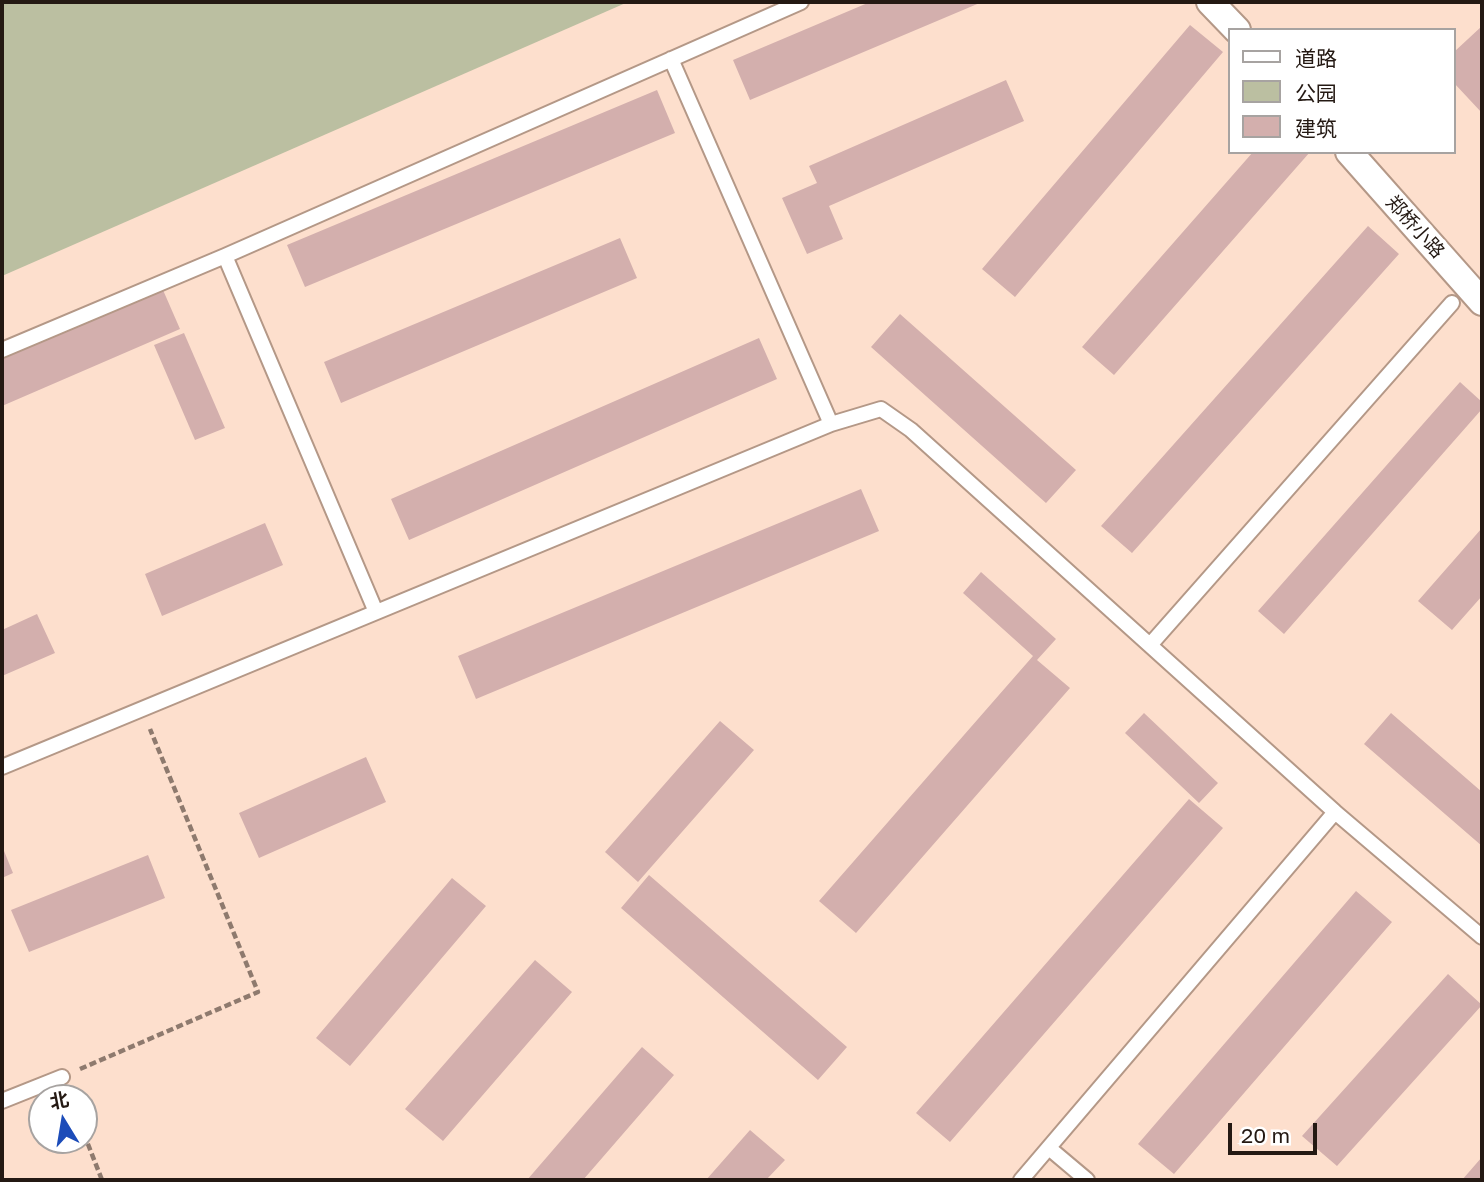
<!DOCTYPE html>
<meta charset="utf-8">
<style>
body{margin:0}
#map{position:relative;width:1484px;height:1182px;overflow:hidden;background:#fddfcd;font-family:"Golos Text","Noto Sans SC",sans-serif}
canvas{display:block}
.frame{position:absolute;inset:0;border:4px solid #241913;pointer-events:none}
.legend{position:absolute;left:1228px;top:28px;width:228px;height:126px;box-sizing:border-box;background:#fff;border:2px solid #a7a3a1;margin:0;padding:9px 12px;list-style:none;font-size:21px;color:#241913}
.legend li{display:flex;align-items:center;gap:14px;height:35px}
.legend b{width:35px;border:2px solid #a7a3a1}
.north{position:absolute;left:28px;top:1084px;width:70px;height:70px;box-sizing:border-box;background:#fff;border:2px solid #a7a3a1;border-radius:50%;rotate:349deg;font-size:19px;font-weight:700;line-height:28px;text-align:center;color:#241913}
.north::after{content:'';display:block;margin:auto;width:24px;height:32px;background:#1c4cb9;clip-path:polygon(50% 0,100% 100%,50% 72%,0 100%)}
.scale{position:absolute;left:1228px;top:1123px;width:89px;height:32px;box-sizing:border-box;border:4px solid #241913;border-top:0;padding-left:9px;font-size:21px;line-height:24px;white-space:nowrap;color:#241913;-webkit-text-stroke:5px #fff;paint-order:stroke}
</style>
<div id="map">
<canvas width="1484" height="1182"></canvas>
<div class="frame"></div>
<ul class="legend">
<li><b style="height:9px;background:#fff"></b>道路</li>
<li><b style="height:19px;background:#bbbfa1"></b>公园</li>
<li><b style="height:19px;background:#d3afad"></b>建筑</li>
</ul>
<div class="north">北</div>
<div class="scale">20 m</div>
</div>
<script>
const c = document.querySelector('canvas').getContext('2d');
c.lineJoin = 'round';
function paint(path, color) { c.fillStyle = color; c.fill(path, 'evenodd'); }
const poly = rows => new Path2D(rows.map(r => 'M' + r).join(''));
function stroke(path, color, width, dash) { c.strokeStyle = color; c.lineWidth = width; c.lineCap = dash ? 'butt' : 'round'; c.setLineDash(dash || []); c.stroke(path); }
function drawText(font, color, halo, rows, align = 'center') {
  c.font = font + ' "Golos Text","Noto Sans SC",sans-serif'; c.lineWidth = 7; c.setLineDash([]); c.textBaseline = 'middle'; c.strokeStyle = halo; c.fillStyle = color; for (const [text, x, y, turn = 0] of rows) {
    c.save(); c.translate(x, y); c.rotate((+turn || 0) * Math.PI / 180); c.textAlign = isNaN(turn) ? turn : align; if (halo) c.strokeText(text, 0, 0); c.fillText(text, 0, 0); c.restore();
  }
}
paint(poly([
 [2,2,628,2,2,276]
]), '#bbbfa1');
paint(poly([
 [870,2,982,2,750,100,733,60],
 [1190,25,1223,52,1015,297,982,269],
 [1482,26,1482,113,1454,83,1454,52],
 [1006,80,1024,121,829,206,843,239,807,254,782,198,817,183,809,166],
 [657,90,675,133,305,287,287,245],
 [1253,152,1310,152,1114,375,1082,347],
 [1368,226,1399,254,1132,553,1101,526],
 [620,238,637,278,341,403,324,362],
 [163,290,180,329,2,406,2,359],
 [900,314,1076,470,1046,503,871,347],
 [184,333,225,428,195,440,154,345],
 [759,338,777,379,409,540,391,499],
 [1460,382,1482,402,1482,409,1284,634,1258,611],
 [861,489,879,531,476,699,458,656],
 [265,523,283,565,162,616,145,574],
 [1482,528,1482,596,1452,630,1418,601],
 [981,572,1056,639,1037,660,1070,688,856,933,819,901,1033,656,963,593],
 [37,614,55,653,2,676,2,630],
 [1144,713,1218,783,1199,803,1125,733],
 [1391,713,1482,792,1482,846,1364,744],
 [720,721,754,750,638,882,605,852],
 [366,757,386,802,259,858,239,813],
 [1189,799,1223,828,950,1142,916,1113],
 [2,846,13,873,2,878],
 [148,855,165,898,29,952,11,910],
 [649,875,847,1047,818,1080,621,908],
 [452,878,486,906,350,1066,316,1038],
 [1356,891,1392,922,1174,1174,1138,1144],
 [535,960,572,992,443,1141,405,1109],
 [1448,974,1482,1005,1337,1166,1302,1136],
 [642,1047,674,1075,583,1180,527,1180],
 [750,1130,785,1160,766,1180,706,1180],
 [1482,1157,1482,1180,1462,1180]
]), '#d3afad');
const service = poly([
 [671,59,831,424],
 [225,256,376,612],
 [2,350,225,256,801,2],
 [1150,645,1452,303],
 [2,767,831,424,881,409,911,430,1335,812,1482,937],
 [2,1101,62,1077],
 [1049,1148,1087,1180],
 [1021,1180,1335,812]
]);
const minor = poly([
 [1210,2,1237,30],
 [1349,152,1482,302]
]);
stroke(service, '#b49887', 18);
stroke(minor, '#b49887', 30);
stroke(poly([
 [80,1069,258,992,150,729],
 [84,1134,102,1180]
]), '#8e7a6e', 4.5, [7, 3.5]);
stroke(service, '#fff', 14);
stroke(minor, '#fff', 26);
drawText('19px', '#241913', '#fff', [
 ["郑桥小路",1415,227,48]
]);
</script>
